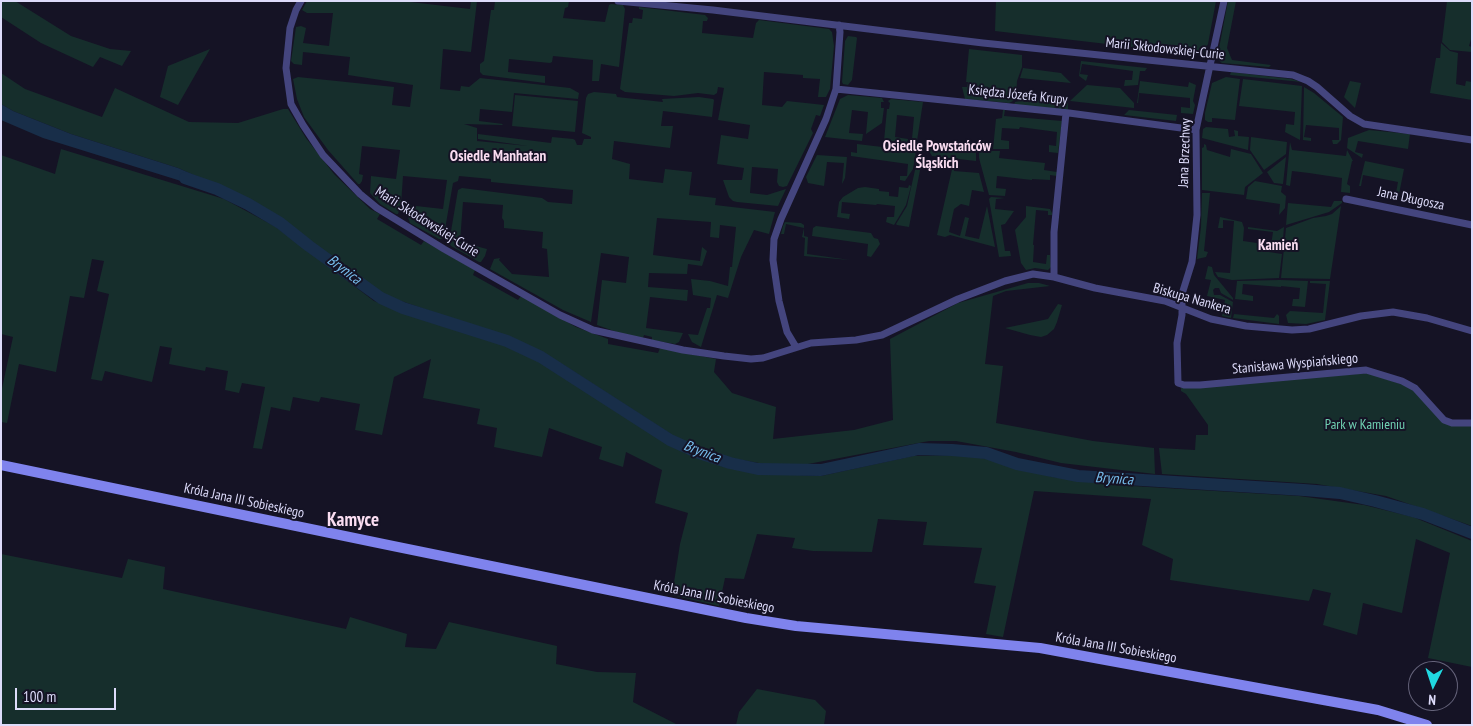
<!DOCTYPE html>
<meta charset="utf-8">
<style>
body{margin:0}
#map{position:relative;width:1473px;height:726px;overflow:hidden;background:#151325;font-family:"PT Sans Narrow",sans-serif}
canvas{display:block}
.frame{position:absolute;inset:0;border:2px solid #dddbfa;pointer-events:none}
.north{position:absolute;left:1408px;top:661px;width:50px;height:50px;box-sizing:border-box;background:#151325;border:1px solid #65637a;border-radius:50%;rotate:184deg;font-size:14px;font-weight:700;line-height:20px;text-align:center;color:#dddbfa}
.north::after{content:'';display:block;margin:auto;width:18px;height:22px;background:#21d9e1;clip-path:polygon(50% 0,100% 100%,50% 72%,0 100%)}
.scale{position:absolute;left:15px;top:688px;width:101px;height:22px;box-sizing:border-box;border:2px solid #dddbfa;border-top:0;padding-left:6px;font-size:15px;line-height:18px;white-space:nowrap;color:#dddbfa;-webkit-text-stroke:4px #151325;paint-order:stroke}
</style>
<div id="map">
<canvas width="1473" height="726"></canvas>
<div class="frame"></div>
<div class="north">N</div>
<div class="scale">100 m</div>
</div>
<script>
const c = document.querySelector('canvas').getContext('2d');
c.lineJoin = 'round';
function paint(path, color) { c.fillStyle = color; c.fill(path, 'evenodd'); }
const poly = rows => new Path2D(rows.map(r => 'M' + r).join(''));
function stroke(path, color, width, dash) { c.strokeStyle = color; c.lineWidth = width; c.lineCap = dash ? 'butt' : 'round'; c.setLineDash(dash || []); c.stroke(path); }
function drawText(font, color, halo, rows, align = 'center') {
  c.font = font + ' "PT Sans Narrow",sans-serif'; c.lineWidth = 4; c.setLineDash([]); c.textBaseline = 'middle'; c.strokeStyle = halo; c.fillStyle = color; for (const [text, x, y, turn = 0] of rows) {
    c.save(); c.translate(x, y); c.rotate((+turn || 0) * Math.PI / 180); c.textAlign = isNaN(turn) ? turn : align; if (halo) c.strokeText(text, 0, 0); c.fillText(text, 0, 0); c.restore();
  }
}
paint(poly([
 [1,1,15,1,71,36,110,49,131,51,122,66,100,57,93,67,41,43,1,17],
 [307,1,402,1,470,9,471,1,477,1,471,52,443,49,440,89,460,91,461,86,469,87,480,78,570,88,579,93,578,99,514,93,512,112,480,109,479,121,503,124,502,125,464,124,477,128,477,141,528,146,478,139,478,134,551,143,552,137,573,139,575,140,577,145,582,145,584,139,591,139,591,137,582,133,586,98,588,94,594,92,616,94,617,97,663,102,662,99,699,97,713,99,714,100,712,117,663,111,661,126,673,126,670,148,614,141,612,159,630,164,629,179,663,183,665,169,692,172,689,195,716,198,715,205,775,212,769,234,754,230,741,257,728,298,717,295,701,347,692,342,688,334,698,335,707,308,710,308,711,298,693,295,691,279,710,281,728,286,730,267,732,267,736,227,720,225,719,238,710,237,711,222,657,218,653,255,700,261,702,247,707,251,702,266,688,264,687,274,649,273,648,287,688,290,687,301,650,297,646,328,683,333,679,342,675,344,652,340,652,337,644,335,643,338,628,336,597,325,602,280,626,283,629,257,601,253,591,322,563,310,490,269,494,259,500,258,499,260,512,274,549,277,547,249,542,248,543,232,504,228,504,221,502,218,503,205,463,202,460,242,487,249,485,256,481,262,479,262,451,246,449,243,458,190,462,188,542,198,548,202,572,204,573,190,491,182,491,179,459,176,458,181,453,183,444,235,442,239,439,239,410,223,406,212,407,205,443,209,447,180,403,176,401,205,398,214,396,214,380,204,370,193,371,176,396,179,400,150,362,146,359,174,363,175,362,181,360,184,358,184,328,150,304,117,297,99,293,79,298,77,394,87,392,105,410,107,413,85,348,75,350,57,303,52,302,65,294,64,291,61,296,27,301,26,306,28,303,43,329,46,333,13,307,13,302,10],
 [495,1,569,1,568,7,565,8,563,18,605,22,609,5,611,4,623,5,625,9,619,67,601,64,599,81,592,81,593,60,553,56,552,62,550,63,509,59,508,72,545,76,545,83,483,75,480,72,480,64,484,61,491,10,494,10],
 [996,1,1216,1,1208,44,1202,55,995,31],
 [1228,1,1236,1,1227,48,1232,60,1271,65,1269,67,1222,63,1217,59],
 [1447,1,1472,1,1472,36,1469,46,1472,47,1472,52,1450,50,1442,42],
 [639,7,705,15,708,18,707,21,703,21,702,33,753,38,756,23,759,20,829,29,832,32,834,46,830,89,826,97,818,97,820,79,803,78,803,75,764,72,762,105,782,107,787,101,824,105,820,116,816,115,811,129,813,133,787,186,783,187,779,186,777,182,778,169,752,167,750,193,767,195,786,189,778,206,737,202,733,201,729,197,723,180,742,180,744,168,717,164,721,135,748,139,750,125,718,120,724,88,718,87,717,93,714,95,698,93,674,96,625,92,620,89,629,23,632,23,633,18,642,19,643,10,639,9],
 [848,36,856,37,857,38,852,80,848,85,843,84,842,82,845,41],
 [1441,43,1450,51,1458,53,1456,84,1465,86,1466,81,1472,82,1472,100,1430,93,1436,58,1440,58],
 [210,49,178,105,160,97,168,66],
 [969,49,1022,55,1022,67,1017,81,1016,97,1017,97,1013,101,1009,103,965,99,962,87,967,87,968,82,966,82],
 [1081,61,1147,68,1145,71,1140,71,1138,85,1124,86,1125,80,1132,80,1133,71,1082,64,1080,74,1088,75,1086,81,1079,76],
 [1023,68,1061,73,1071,83,1020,78],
 [1231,72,1291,79,1302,82,1230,75],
 [1,73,25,89,102,117,115,88,189,122,238,123,283,109,288,109,306,138,334,174,370,209,380,214,377,219,421,245,424,241,475,270,473,275,518,300,521,296,576,327,608,339,608,344,658,353,660,348,716,359,714,372,732,393,776,407,773,439,854,430,893,420,890,339,958,303,1028,283,1039,283,1050,286,1006,291,993,296,985,364,1003,366,996,423,1093,441,1154,448,1155,474,1061,463,1016,452,956,441,929,441,808,464,770,465,731,458,706,451,680,440,562,364,520,342,384,295,352,276,287,222,253,201,178,168,71,134,13,111,1,104],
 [1226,77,1240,79,1235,120,1212,118,1212,122,1208,122,1205,120,1205,113,1212,83],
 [1243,79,1302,86,1300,140,1285,132,1286,124,1294,125,1295,112,1239,106],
 [1140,81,1188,87,1189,82,1196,85,1193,101,1195,105,1193,114,1181,113,1181,107,1190,108,1190,98,1139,93,1138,103,1137,103],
 [1350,81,1361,83,1355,108,1344,97],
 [1087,85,1120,88,1134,103,1134,108,1070,101],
 [1304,87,1314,93,1343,117,1341,140,1337,144,1333,144,1332,140,1339,140,1339,128,1306,125,1304,137,1311,138,1311,141,1303,140],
 [515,95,578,101,575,132,512,126],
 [848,95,882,98,884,102,881,102,881,108,884,108,882,123,866,134,868,112,852,110,849,133,863,134,862,141,825,137,840,99],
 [891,99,923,102,917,141,912,139,914,117,897,115,895,137,908,139,907,145,890,144,884,141,887,109,889,109,890,103,888,101],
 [1030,99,1068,103,1068,110,1014,105,1015,102],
 [1003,110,1005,110,1004,116,1062,121,1058,153,1049,152,1049,145,1056,146,1057,132,1020,127,1019,129,1002,128,1001,140,1009,141,1009,149,993,149,996,119,1002,118],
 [1129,110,1177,115,1176,121,1124,115],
 [1206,127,1228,129,1229,137,1235,136,1234,130,1238,131,1238,136,1249,137,1248,150,1202,138,1203,129],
 [1369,130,1410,134,1408,149,1358,141,1355,152,1363,154,1362,158,1347,148,1348,138],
 [1251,137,1287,142,1286,154,1264,170,1250,150],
 [1290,142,1292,150,1346,156,1347,150,1353,161,1352,161,1347,184,1350,186,1350,193,1341,192,1342,178,1309,173,1292,171,1290,186,1286,185],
 [857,144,916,151,913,169,905,181,900,180,900,176,907,176,908,164,851,156,851,152,857,153],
 [1204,144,1206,145,1207,150,1230,157,1231,149,1251,154,1263,173,1245,187,1244,195,1202,190,1202,148,1204,147],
 [930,147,976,152,976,161,932,156,929,151,929,148],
 [61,149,224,199,276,227,374,301,411,315,519,348,666,443,721,466,777,474,821,476,913,456,961,455,997,460,1053,477,1115,485,1299,496,1364,505,1413,517,1472,541,1472,667,1428,658,1450,553,1416,539,1402,613,1363,603,1357,635,1323,625,1331,593,1313,589,1309,601,1170,580,1173,559,1142,545,1151,499,1034,491,1003,637,986,634,996,586,974,583,982,548,923,545,927,522,878,519,872,552,813,551,792,548,795,538,757,534,744,579,725,578,719,606,672,595,680,544,688,513,655,503,662,470,626,452,623,467,599,459,602,447,549,428,542,457,494,447,497,428,477,424,480,409,423,398,431,359,394,377,382,435,355,430,360,404,321,397,319,402,293,397,290,411,271,407,262,449,253,448,265,387,242,383,239,393,225,390,228,371,206,367,205,371,169,364,172,348,160,346,152,382,105,371,102,381,91,379,109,294,97,291,104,261,92,259,84,298,70,296,56,372,19,364,7,423,1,422,1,393,13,337,1,334,1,155,55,174],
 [991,151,1000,151,999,158,1045,163,1044,170,1057,172,1057,176,1050,175,1050,180,1032,179,1032,180,997,176,996,188,1006,189,1005,196,989,195,979,158,979,152,990,153],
 [817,155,847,157,845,178,842,184,844,163,827,162,824,186,808,183,806,177],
 [1286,157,1283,184,1274,183,1267,172],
 [922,160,909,227,897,225,896,224,907,206,915,170],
 [1365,161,1404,169,1399,194,1396,193,1398,182,1363,175,1361,186,1359,186],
 [953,165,954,171,979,173,984,192,972,190,969,206,961,204,954,209,949,232,960,236,965,217,969,218,965,236,979,239,987,206,995,247,950,235,945,237,937,235],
 [1255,181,1282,186,1281,192,1286,196,1285,208,1279,215,1280,204,1246,199,1248,187],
 [909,185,911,186,906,205,894,225,886,222,887,217,894,217,895,206,877,204,876,205,842,202,841,213,850,214,849,219,837,217,839,202,843,197,858,188,865,187,879,189,879,191,889,192,889,196,898,197,899,187,908,188],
 [1202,193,1210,193,1204,251,1208,252,1206,257,1197,259,1201,227],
 [991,197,1005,198,996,199,995,209,1014,211,1005,224,1001,225,1005,251,1010,251,1011,256,999,257,989,199],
 [1334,201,1342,201,1342,203,1329,212,1286,225,1288,203,1331,207],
 [1026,206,1050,209,1052,213,1052,215,1048,215,1048,211,1036,210,1033,245,1034,245,1033,262,1046,264,1047,255,1050,255,1051,267,1048,270,1035,268,1026,270,1021,263,1015,230,1026,217],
 [1341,206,1330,279,1281,278,1286,228,1313,218,1326,216,1332,214],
 [1220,217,1242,222,1244,228,1243,241,1271,245,1273,232,1248,229,1248,227,1277,231,1284,227,1282,252,1269,252,1282,254,1279,278,1232,280,1218,277,1215,272,1230,273,1234,221,1223,220,1223,228,1218,228],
 [785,222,801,223,804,225,804,236,808,237,807,254,850,260,804,256,805,238,802,237,804,228,786,224,784,234,781,234,783,226],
 [816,226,871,233,874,238,878,239,880,244,871,257,867,256,868,244,812,236,813,228],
 [1208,266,1212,267,1214,275,1233,298,1233,300,1221,293,1219,288,1215,288,1213,290,1214,295,1220,295,1233,302,1231,318,1222,316,1225,300,1207,296,1211,280,1205,279],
 [1280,280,1308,281,1305,307,1292,306,1293,299,1299,299,1300,288,1281,286,1281,287,1243,284,1242,294,1253,296,1253,301,1235,299,1237,281],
 [1310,281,1330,281,1325,320,1306,324,1288,323,1286,315,1290,311,1323,313,1326,284,1310,283],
 [1058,304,1062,305,1057,322,1054,329,1047,335,1041,337,1030,335,1005,328,1048,319],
 [1234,314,1274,318,1277,314,1279,316,1279,324,1233,318],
 [1369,373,1412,388,1440,419,1472,425,1472,526,1386,496,1317,484,1162,474,1159,448,1195,450,1196,435,1208,435,1208,425,1186,394,1181,391,1181,388],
 [1,554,122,578,128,559,165,567,163,589,346,629,350,617,407,634,405,647,436,649,449,622,557,646,556,664,597,672,636,673,633,702,678,725,1,725],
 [757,689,815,700,826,711,824,725,736,725,739,712]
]), '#162e2c');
paint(poly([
 [1,104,13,111,71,134,178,168,201,178,197,186,43,138,1,120]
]), '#182e49');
stroke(poly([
 [185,178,217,189,248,204,280,223,309,246,381,298,403,308,507,341,541,357,670,440,699,453,730,463,758,469,821,470,919,449,952,450,986,453,1017,464,1078,476,1304,490,1340,493,1375,501,1423,514,1472,533]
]), '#182e49', 12);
stroke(poly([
 [301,1,296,10,290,28,286,68,291,104,303,125,323,155,360,194,377,208,444,249,560,315,593,330,683,350,724,356,751,359,763,358,811,343,856,340,882,335,958,299,1005,281,1033,274,1054,277,1095,288,1165,301,1211,319,1246,326,1292,330,1309,329,1361,316,1393,312,1427,318,1472,331],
 [618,1,713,10,983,43,1293,75,1308,81,1317,87,1350,116,1364,124,1472,140],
 [1224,1,1196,130,1197,215,1192,262,1182,294,1182,315,1177,343,1178,383,1184,385,1200,385,1366,370,1402,381,1415,388,1444,420,1452,423,1472,423],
 [836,89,1069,113,1196,130],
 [1346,199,1472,225],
 [1054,277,1054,232,1066,113],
 [796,347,787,332,779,301,773,260,774,239,781,219,826,119,836,89,840,32,839,25]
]), '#44457e', 7);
stroke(poly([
 [1,465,393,546,746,618,796,626,1040,648,1378,710,1427,725]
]), '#7f83ed', 10);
drawText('14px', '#dddbfa', '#151325', [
 ["Marii Skłodowskiej-Curie",1165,49,6],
 ["Księdza Józefa Krupy",1018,95,6],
 ["Jana Brzechwy",1185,153,-88],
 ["Jana Długosza",1411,199,12],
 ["Marii Skłodowskiej-Curie",427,222,32],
 ["Biskupa Nankera",1192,299,16],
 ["Stanisława Wyspiańskiego",1295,364,-5],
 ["Króla Jana III Sobieskiego",244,501,12],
 ["Króla Jana III Sobieskiego",714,597,11],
 ["Króla Jana III Sobieskiego",1116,648,10]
]);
drawText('14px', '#70d1b3', '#151325', [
 ["Park w Kamieniu",1365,425]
]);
drawText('bold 15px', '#faddf1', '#151325', [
 ["Osiedle Powstańców",937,147],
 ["Śląskich",937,164],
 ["Osiedle Manhatan",498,157],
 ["Kamień",1278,246]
]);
drawText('italic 15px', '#77bdec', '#151325', [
 ["Brynica",344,270,37],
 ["Brynica",702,452,21],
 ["Brynica",1114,479,4]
]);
drawText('bold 19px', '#faddf1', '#151325', [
 ["Kamyce",353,521]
]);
</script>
